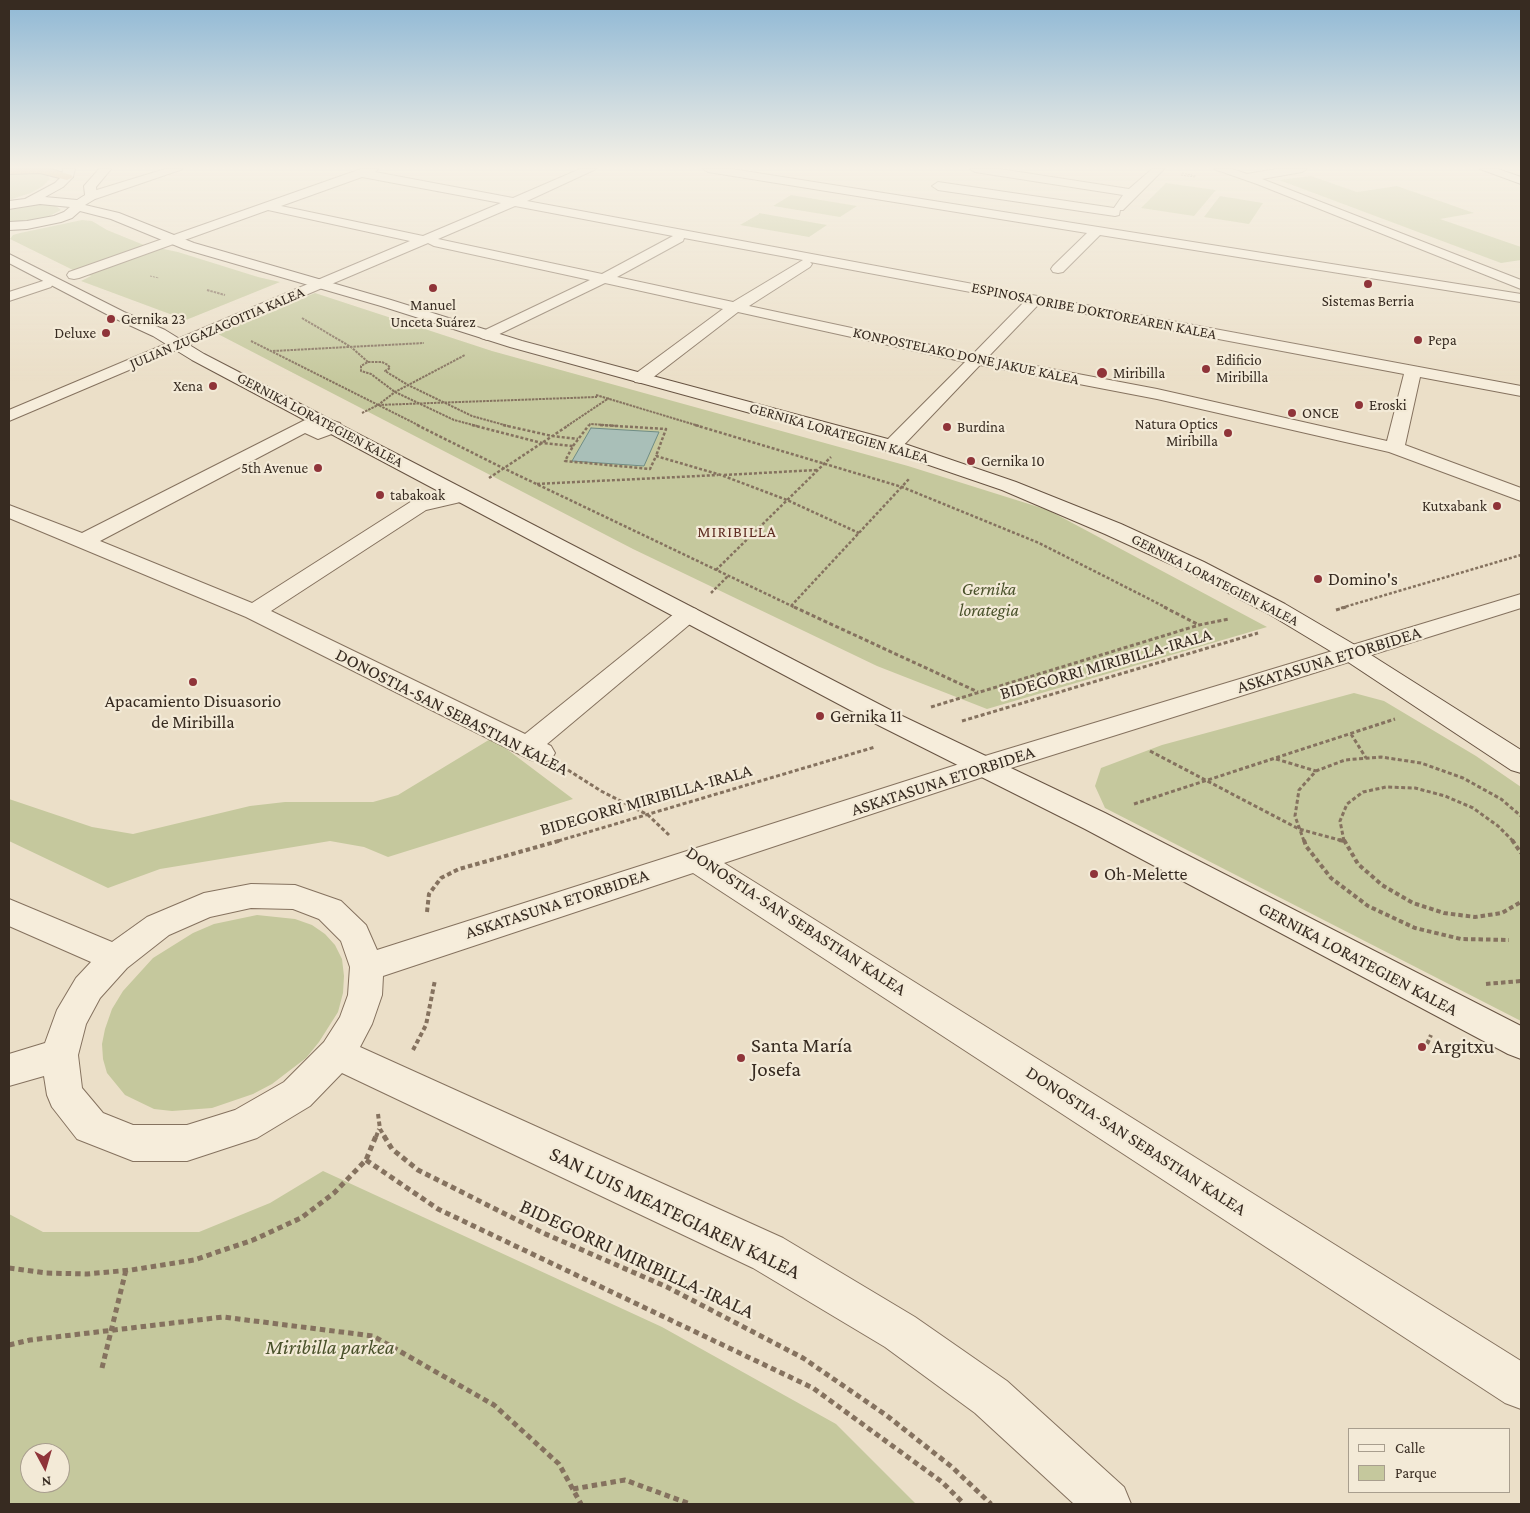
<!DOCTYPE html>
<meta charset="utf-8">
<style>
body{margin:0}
#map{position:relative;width:1530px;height:1513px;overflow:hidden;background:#ebdfc8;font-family:"Crimson Pro",serif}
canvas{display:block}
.frame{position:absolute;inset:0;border:10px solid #372b21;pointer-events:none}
.legend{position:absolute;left:1348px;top:1428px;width:162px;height:65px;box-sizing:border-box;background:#f3ead7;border:1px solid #a89e8e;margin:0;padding:6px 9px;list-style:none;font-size:15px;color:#372b21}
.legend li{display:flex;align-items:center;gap:10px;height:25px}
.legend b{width:25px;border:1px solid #a89e8e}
.north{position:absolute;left:20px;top:1443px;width:50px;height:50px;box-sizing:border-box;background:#f3ead7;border:1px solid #a89e8e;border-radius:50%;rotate:174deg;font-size:14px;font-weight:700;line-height:20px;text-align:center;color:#372b21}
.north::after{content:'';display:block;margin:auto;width:18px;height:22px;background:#8f3439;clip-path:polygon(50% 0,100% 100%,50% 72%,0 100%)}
</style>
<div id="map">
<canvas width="1530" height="1513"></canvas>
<div class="frame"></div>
<ul class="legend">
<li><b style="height:6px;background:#f6eddb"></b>Calle</li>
<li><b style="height:14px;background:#c5c89d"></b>Parque</li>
</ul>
<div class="north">N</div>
</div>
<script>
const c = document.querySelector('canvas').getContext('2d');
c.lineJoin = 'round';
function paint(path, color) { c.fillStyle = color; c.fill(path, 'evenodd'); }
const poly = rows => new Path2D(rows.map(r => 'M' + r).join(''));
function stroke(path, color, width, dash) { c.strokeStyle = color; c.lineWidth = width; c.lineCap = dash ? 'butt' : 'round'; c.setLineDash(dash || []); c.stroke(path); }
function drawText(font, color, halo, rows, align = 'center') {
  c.font = font + ' "Crimson Pro",serif'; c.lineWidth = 4.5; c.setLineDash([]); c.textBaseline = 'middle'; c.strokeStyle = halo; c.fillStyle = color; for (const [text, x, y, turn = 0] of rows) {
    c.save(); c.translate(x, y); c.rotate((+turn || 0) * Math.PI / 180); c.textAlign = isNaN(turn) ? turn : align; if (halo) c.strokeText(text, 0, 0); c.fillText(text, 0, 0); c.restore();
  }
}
paint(poly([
 [32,172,47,175,50,179,43,186,31,193,9,200,9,173],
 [1311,176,1357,192,1397,186,1474,213,1440,219,1521,247,1521,260,1501,263,1279,180],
 [1166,183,1216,190,1194,216,1141,208],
 [791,195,857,206,840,217,773,206],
 [1220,196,1263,203,1249,224,1204,217],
 [42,204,56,206,61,210,44,219,9,222,9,210],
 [759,214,759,213,827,225,809,237,740,225],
 [82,220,92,221,107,230,144,245,178,252,258,277,280,282,186,320,81,281,91,276,73,270,10,239,13,235,20,233],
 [315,293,492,351,908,466,1048,510,1267,627,987,709,877,666,633,549,216,333],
 [1354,693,1384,701,1476,756,1521,787,1521,1021,1105,808,1095,786,1101,768,1162,745],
 [492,738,573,799,388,857,364,847,330,841,160,869,108,888,9,841,9,799,92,827,133,834,250,806,285,802,373,802,398,795],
 [257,915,295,919,312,925,325,934,335,945,342,959,344,976,343,993,338,1012,319,1042,306,1058,272,1084,253,1094,212,1108,172,1111,154,1109,125,1095,107,1073,103,1059,102,1044,105,1029,112,1009,123,991,153,958,193,933,214,924],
 [323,1171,662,1327,836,1424,916,1504,9,1504,9,1214,43,1232,199,1232,270,1203],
 [30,1453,60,1453,60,1483,30,1483]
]), '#c5c89d');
const water = poly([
 [591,428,659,432,644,466,572,461,591,428]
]);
paint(water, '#a9bfb8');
stroke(water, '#708d85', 1);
const street = poly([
 [165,169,183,169,95,199,87,199,85,196,87,193,165,169],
 [361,169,378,169,375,172,513,198,580,169,596,169,527,201,1521,386,1521,396,1420,377,1405,445,1521,488,1521,501,1389,452,1157,399,980,365,899,450,892,452,885,450,883,446,885,442,965,362,738,312,647,382,641,383,635,382,632,378,635,374,723,309,605,283,487,340,481,338,479,335,481,332,590,280,434,246,428,243,9,421,9,410,410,241,268,210,79,278,74,279,69,278,67,275,69,272,361,169],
 [362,177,501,203,423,236,281,206,362,177],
 [515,206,673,236,602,274,438,239,515,206],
 [684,238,803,260,733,302,617,277,683,241,684,238],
 [810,262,1024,302,973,354,749,306,810,267,812,264,810,262],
 [1038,305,1404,374,1387,441,1157,389,988,357,1038,305],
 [703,169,732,169,1521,294,1521,302,1100,235,1063,272,1058,273,1053,272,1051,269,1053,266,1087,233,708,172,703,169],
 [970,169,1000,169,1129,189,1152,169,1164,169,1123,210,1120,210,1119,215,1115,216,938,190,932,186,938,182,1114,208,1123,195,975,172,970,169],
 [1214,169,1232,169,1247,174,1276,169,1307,169,1302,172,1262,179,1521,280,1521,289,1257,184,1214,169],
 [46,280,51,281,53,284,51,287,9,301,9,292,46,280],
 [305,420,319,426,333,421,340,423,342,427,340,431,318,439,305,433,100,541,252,603,412,501,462,490,469,492,472,496,469,500,426,510,271,611,525,734,680,609,688,607,696,609,700,614,696,619,547,744,551,746,555,753,551,760,541,762,531,760,246,617,9,518,9,505,82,533,305,420],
 [1521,594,1521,608,995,773,724,863,1521,1361,1521,1409,1505,1403,693,873,383,976,382,995,372,1024,360,1047,783,1238,915,1317,1007,1381,1124,1487,1131,1504,1074,1504,975,1413,885,1347,753,1268,342,1073,310,1106,257,1138,187,1161,133,1161,77,1139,52,1107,47,1095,44,1076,9,1086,9,1054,45,1043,57,1010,76,978,91,962,9,926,9,899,112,942,147,917,204,893,251,884,295,885,341,901,366,925,377,950,975,759,1521,594],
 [251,908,293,909,319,919,341,941,350,967,348,995,340,1017,324,1042,284,1082,235,1110,187,1125,133,1125,103,1113,82,1088,78,1055,86,1024,100,998,127,968,169,935,210,917,251,908]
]);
const secondary = poly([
 [63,169,75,169,73,177,63,187,45,197,77,200,85,195,84,186,99,169,111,169,96,187,97,196,95,199,85,205,119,213,194,243,391,300,522,341,899,442,1016,482,1121,524,1204,562,1285,604,1360,648,1521,750,1521,773,1511,770,1342,658,1269,614,1188,572,1105,534,1002,490,885,450,510,347,381,306,184,249,111,219,80,211,72,218,61,222,27,229,9,230,9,222,27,221,54,216,64,212,70,207,40,204,9,209,9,201,25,199,55,183,62,176,63,169],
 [1480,169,1498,169,1521,177,1521,184,1480,169],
 [9,254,124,312,165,330,204,354,898,714,1105,813,1521,1026,1521,1059,1508,1054,1085,829,880,726,192,360,153,336,114,318,9,263,9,254]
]);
const highway = poly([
 [9,169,51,169,71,175,73,177,67,180,40,173,9,174,9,169]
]);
stroke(street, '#85725f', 2);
stroke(secondary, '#675342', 2);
stroke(highway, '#544032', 2);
stroke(poly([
 [1182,173,1196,176],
 [1181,175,1195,177],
 [150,276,159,278]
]), '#85725f', 1, [2, 1]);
stroke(poly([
 [207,290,225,295],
 [302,318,351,347,368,362,361,366,361,371,371,374,395,392,454,420,477,426],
 [251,341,420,426],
 [273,351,424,343],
 [368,362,382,362,388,365,390,368,385,371,408,385,472,416,508,426],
 [596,395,699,426],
 [378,405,597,397],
 [362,413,378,405,395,392,465,355],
 [567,426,609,398],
 [589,426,590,424,619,426]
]), '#85725f', 2, [2.5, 1]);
stroke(poly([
 [417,425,503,468,796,608],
 [472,425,542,443,573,446,565,461,650,469,656,456,721,475,787,500,859,533],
 [503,425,552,436,578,439],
 [600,425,666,429,656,456],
 [695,425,902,487,1039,543,1167,608],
 [573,446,589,425],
 [724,475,817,470],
 [489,478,569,425],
 [537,484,718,475],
 [716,570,831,457],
 [711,593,728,576],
 [791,606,909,479],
 [1341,608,1521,555]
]), '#85725f', 2.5, [3, 2]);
stroke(poly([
 [794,607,978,692],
 [1164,607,1199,625],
 [1336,610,1346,607],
 [931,707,1199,625,1229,619],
 [962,721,1258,633],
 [1351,734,1366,758],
 [1150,751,1299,829,1343,841],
 [1276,759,1316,771],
 [568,770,601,791,648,815,669,835],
 [1134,804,1395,719],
 [558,841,875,747],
 [1304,841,1295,816,1299,790,1316,771,1345,760,1381,757,1421,763,1463,778,1501,799,1521,816],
 [1344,841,1340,821,1347,804,1363,792,1386,787,1415,788,1445,796,1473,808,1498,826,1513,841]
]), '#85725f', 3, [4, 2.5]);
stroke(poly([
 [1304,840,1306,846,1331,878,1368,906,1415,928,1461,939,1509,940],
 [1339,840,1344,841],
 [1344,840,1358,864,1382,885,1413,903,1444,913,1475,917,1502,913,1521,902],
 [1512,840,1521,853],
 [427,912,429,894,441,878,459,869,562,840],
 [1486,984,1521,981],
 [1427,1044,1431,1035],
 [413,1050,426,1025,435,980],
 [378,1114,380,1129,385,1137],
 [376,1137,379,1129]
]), '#85725f', 4, [4.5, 3]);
stroke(poly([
 [384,1136,392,1149,418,1170,541,1232,667,1287,803,1358,886,1415,952,1467,991,1504],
 [366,1160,438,1209,813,1388,942,1482,964,1504],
 [9,1268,46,1273,87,1274,131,1270,194,1260,253,1240,301,1218,334,1193,366,1160,376,1136],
 [9,1345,30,1340,223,1317,373,1336,494,1405,559,1464,581,1504],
 [102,1368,126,1270],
 [573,1489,625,1480,690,1504]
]), '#85725f', 5, [5.5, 4]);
paint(street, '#f6eddb');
paint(secondary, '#f6eddb');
paint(highway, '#d19c62');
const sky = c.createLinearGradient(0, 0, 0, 381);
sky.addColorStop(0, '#8fb8d5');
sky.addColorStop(0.44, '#f6f1e6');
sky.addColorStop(1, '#f6f1e600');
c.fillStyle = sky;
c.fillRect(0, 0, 1530, 381);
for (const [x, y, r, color] of [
 [1368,284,5,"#8f3439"],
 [433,288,5,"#8f3439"],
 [111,319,5,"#8f3439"],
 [106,333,5,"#8f3439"],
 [1418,340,5,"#8f3439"],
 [1206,369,5,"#8f3439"],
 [1102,373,6,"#8f3439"],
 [213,386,5,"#8f3439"],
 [1359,405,5,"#8f3439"],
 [1292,413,5,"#8f3439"],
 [947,427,5,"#8f3439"],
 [1228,433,5,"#8f3439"],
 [971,461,5,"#8f3439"],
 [318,468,5,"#8f3439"],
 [380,495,5,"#8f3439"],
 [1497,506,5,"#8f3439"],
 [1318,579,5,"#8f3439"],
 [193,682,5,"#8f3439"],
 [820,716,5,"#8f3439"],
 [1094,874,5,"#8f3439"],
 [1422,1047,5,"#8f3439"],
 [741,1058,5,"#8f3439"]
]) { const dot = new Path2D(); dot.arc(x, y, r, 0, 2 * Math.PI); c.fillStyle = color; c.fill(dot); stroke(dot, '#f3ead7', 2); }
drawText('15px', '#372b21', '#f3ead7', [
 ["Sistemas Berria",1368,301,"center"],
 ["Manuel",433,305,"center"],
 ["Unceta Suárez",433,322,"center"],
 ["Gernika 23",121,319],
 ["Deluxe",96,333,"right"],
 ["Pepa",1428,340],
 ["Edificio",1216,360],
 ["Miribilla",1216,377],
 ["Miribilla",1113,373],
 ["Xena",203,386,"right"],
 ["Eroski",1369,405],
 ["ONCE",1302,413],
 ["Natura Optics",1218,424,"right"],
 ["Miribilla",1218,441,"right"],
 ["Burdina",957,427],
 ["Gernika 10",981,461],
 ["5th Avenue",308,468,"right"],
 ["tabakoak",390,495],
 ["Kutxabank",1487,506,"right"]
], 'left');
drawText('15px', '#372b21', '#f3ead7', [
 ["ESPINOSA ORIBE DOKTOREAREN KALEA",1094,311,11],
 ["JULIAN ZUGAZAGOITIA KALEA",217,328,-23],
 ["KONPOSTELAKO DONE JAKUE KALEA",966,356,12],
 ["GERNIKA LORATEGIEN KALEA",320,420,28],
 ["GERNIKA LORATEGIEN KALEA",839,433,16],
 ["GERNIKA LORATEGIEN KALEA",1215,580,27]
]);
c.letterSpacing = '1px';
drawText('16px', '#602e24', '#f3ead7', [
 ["MIRIBILLA",737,532]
]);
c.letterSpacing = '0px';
drawText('18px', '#372b21', '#f3ead7', [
 ["Domino's",1328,579],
 ["Apacamiento Disuasorio",193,701,"center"],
 ["de Miribilla",193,722,"center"],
 ["Gernika 11",830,716],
 ["Oh-Melette",1104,874]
], 'left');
drawText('italic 18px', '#49512a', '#f3ead7', [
 ["Gernika",989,589],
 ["lorategia",989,610]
]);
drawText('18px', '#372b21', '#f3ead7', [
 ["ASKATASUNA ETORBIDEA",1329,660,-17],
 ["BIDEGORRI MIRIBILLA-IRALA",1106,664,-16],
 ["DONOSTIA-SAN SEBASTIAN KALEA",452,712,27],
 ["ASKATASUNA ETORBIDEA",943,781,-18],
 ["BIDEGORRI MIRIBILLA-IRALA",646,800,-16],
 ["ASKATASUNA ETORBIDEA",557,904,-18],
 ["DONOSTIA-SAN SEBASTIAN KALEA",796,921,33],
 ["GERNIKA LORATEGIEN KALEA",1358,959,28],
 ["DONOSTIA-SAN SEBASTIAN KALEA",1136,1141,33]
]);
drawText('21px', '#372b21', '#f3ead7', [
 ["Santa María",751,1046],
 ["Josefa",751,1070],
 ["Argitxu",1432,1047]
], 'left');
drawText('21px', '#372b21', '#f3ead7', [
 ["SAN LUIS MEATEGIAREN KALEA",675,1213,26],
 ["BIDEGORRI MIRIBILLA-IRALA",637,1259,25]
]);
drawText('italic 21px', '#49512a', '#f3ead7', [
 ["Miribilla parkea",330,1348]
]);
</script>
